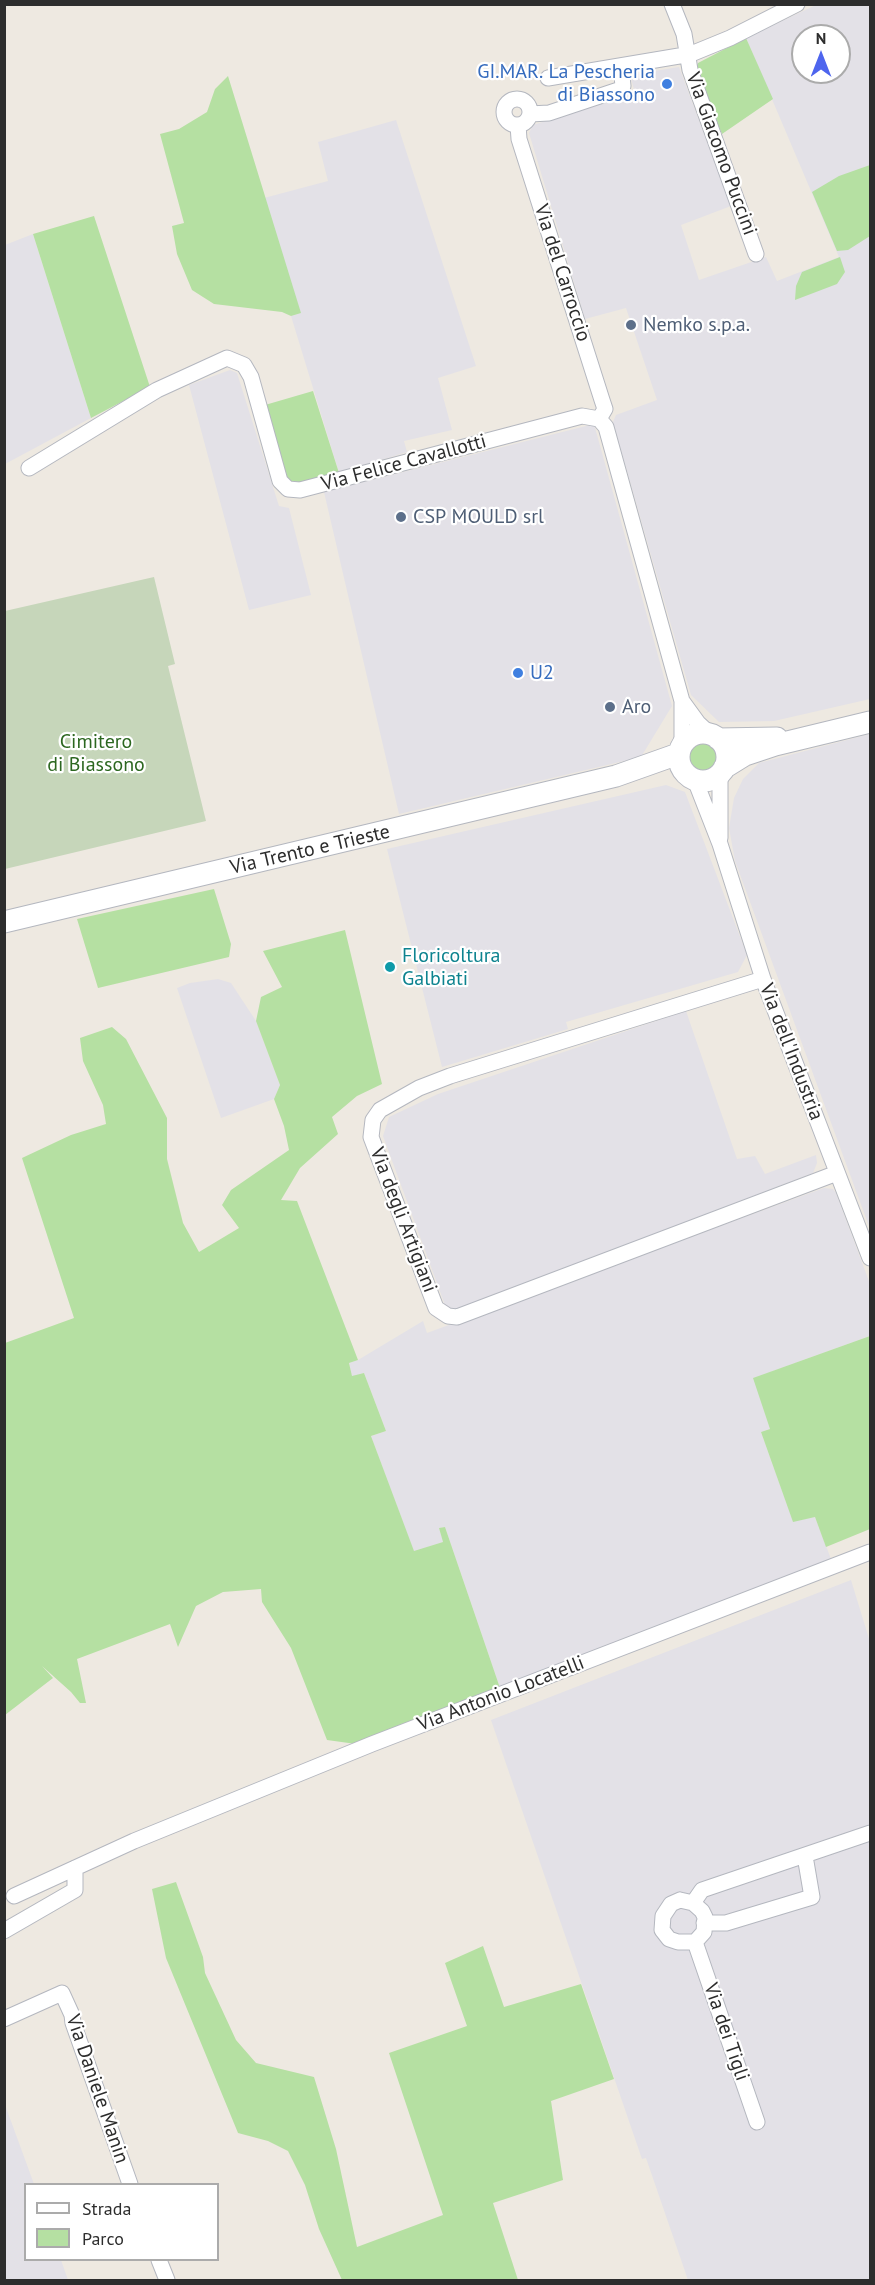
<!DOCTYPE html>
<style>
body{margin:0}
#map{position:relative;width:875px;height:2285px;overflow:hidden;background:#eee9e1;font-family:"PT Sans",sans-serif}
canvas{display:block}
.frame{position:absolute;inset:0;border:6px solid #2d2d2d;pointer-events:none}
.legend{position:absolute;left:24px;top:2183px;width:195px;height:78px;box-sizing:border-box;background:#fff;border:2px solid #ababab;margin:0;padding:8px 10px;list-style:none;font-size:18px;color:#2d2d2d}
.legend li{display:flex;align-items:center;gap:12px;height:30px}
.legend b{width:30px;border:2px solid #ababab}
.north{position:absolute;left:791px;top:24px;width:60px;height:60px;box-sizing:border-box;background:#fff;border:2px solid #ababab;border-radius:50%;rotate:0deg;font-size:16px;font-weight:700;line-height:24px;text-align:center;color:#2d2d2d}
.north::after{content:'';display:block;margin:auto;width:21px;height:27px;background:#4e65ee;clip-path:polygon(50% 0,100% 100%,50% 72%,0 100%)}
</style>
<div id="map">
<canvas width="875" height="2285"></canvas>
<div class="frame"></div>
<ul class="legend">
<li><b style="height:8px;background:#fff"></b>Strada</li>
<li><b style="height:16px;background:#b5e0a2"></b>Parco</li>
</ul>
<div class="north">N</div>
</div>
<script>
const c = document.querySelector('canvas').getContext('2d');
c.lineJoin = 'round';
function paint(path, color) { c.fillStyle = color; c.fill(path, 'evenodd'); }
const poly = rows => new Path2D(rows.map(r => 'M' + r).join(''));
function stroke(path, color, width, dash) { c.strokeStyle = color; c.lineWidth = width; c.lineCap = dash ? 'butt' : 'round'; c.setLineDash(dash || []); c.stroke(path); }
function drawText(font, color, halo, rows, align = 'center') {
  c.font = font + ' "PT Sans",sans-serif'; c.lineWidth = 4.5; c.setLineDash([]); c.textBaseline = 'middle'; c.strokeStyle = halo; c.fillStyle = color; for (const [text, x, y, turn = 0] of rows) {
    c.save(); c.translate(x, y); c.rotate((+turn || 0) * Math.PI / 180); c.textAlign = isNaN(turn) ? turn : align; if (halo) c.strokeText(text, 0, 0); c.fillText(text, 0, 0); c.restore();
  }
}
paint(poly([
 [816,5,870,5,870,699,774,721,719,722,691,695,613,422,616,415,657,400,626,308,585,319,529,133,533,125,635,93,630,75,679,67,731,206,681,225,699,280,766,257,777,281,839,257,746,38],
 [803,36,839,36,839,72,803,72],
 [396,120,476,366,438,378,452,430,404,441,407,452,339,473,291,316,300,313,264,198,328,181,318,142],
 [33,234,91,418,5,464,5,245],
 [230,370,237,373,279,506,289,508,311,595,249,610,189,385],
 [594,424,672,706,641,757,399,814,324,492],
 [870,734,870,1229,735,861,729,828,734,798,743,779,759,763],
 [666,785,685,792,747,955,738,972,566,1022,568,1029,442,1067,387,849],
 [218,979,231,983,256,1021,280,1085,274,1099,221,1118,177,988,190,983],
 [686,1011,737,1159,755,1156,765,1174,816,1155,817,1163,813,1173,456,1311,450,1311,445,1305,383,1136,389,1117,438,1094],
 [824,1188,833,1189,836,1193,870,1284,870,1336,754,1378,770,1429,761,1432,793,1521,815,1517,831,1559,500,1688,445,1527,439,1528,443,1542,414,1552,371,1436,386,1431,364,1373,352,1377,349,1363,358,1360,423,1321,427,1333],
 [851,1580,870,1642,870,2280,688,2280,646,2158,642,2159,491,1720],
 [4,2102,34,2184,26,2184,26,2260,61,2260,68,2280,5,2280]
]), '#e3e1e7');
paint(poly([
 [746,38,773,99,722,134,695,71,698,63],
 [228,76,301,313,291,316,282,312,214,304,192,290,177,254,172,226,184,223,160,134,179,129,207,112,215,89],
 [870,165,870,236,848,250,837,251,812,192,839,176],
 [94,216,150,387,91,418,33,234],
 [840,257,845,272,837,284,795,300,796,286,802,272],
 [313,391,339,473,294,484,286,479,265,405],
 '686 759a17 17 0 1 1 34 0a17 17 0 1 1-34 0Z',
 [214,889,231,944,229,957,98,988,77,919],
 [345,930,382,1084,357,1096,332,1117,338,1134,300,1168,281,1200,297,1201,358,1360,349,1363,352,1376,364,1373,386,1431,371,1436,414,1551,443,1542,439,1528,445,1527,500,1688,356,1744,327,1740,291,1648,262,1602,261,1589,223,1592,196,1606,178,1647,170,1624,77,1659,86,1703,80,1703,71,1692,42,1666,53,1678,5,1715,5,1343,74,1318,22,1158,71,1135,106,1124,103,1105,83,1061,80,1038,112,1027,126,1039,167,1118,167,1159,183,1223,199,1252,239,1228,222,1205,231,1190,289,1150,284,1126,274,1099,280,1085,256,1021,261,997,282,987,263,951],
 [870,1336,870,1529,826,1547,815,1517,793,1522,761,1432,770,1429,753,1378],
 [176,1882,203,1957,205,1973,236,2040,256,2063,314,2077,336,2149,357,2247,443,2215,389,2053,467,2026,445,1963,483,1946,504,2007,581,1984,614,2079,551,2101,563,2180,493,2203,518,2280,342,2280,319,2229,305,2185,288,2151,268,2141,238,2133,166,1958,152,1889]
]), '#b5e0a2');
paint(poly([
 [154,577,175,664,168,666,206,821,5,869,5,611]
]), '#c6d6ba');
const street = poly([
 [672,4,684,34,690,70,756,254],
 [548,78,691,54,730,38,797,4],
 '504 112a13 13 0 1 1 26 0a13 13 0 1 1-26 0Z',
 [530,114,549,113,621,89,623,86,621,66],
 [518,125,519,139,602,400,605,409,599,419],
 [29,468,157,390,227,358,244,365,251,377,280,481,288,489,300,490,582,416,599,419,606,427,682,701,682,744],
 [682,701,698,723,710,734],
 [695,780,720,844,763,979,870,1258],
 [720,838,720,774],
 [763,979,450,1076,419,1088,380,1110,373,1120,371,1137,436,1308,448,1316,457,1317,837,1173],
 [14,1896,134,1841,372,1744,870,1552],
 [680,1900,693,1903,702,1911,705,1917,704,1932,695,1942,678,1942,669,1939,662,1930,663,1916,671,1904,680,1900],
 [693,1903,702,1890,870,1833],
 [704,1923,726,1923,812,1897,805,1856],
 [4,1931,75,1890,75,1868],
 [695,1942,757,2122],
 [4,2019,62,1993,72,2015,73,2023,130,2184],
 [159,2260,167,2280]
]);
const secondary = poly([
 '679 757a24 24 0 1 1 48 0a24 24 0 1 1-48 0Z',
 [718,739,777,738],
 [724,768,745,755,775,745,870,722],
 [4,922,616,776,678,754]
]);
stroke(street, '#b4b7bf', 17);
stroke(secondary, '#b4b7bf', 23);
stroke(street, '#fff', 15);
stroke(secondary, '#fff', 21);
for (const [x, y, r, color] of [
 [667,84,6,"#3f7fe0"],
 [631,325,6,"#5c6f8a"],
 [401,517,6,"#5c6f8a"],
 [518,673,6,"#3f7fe0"],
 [610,707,6,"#5c6f8a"],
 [390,967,6,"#0f9aa8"]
]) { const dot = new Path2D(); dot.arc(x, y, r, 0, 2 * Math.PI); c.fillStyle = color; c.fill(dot); stroke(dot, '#fff', 2); }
drawText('20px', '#366cbe', '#fff', [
 ["GI.MAR. La Pescheria",655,72],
 ["di Biassono",655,95],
 ["U2",530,673,"left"]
], 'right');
drawText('20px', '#2d2d2d', '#fff', [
 ["Via Giacomo Puccini",721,154,70],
 ["Via del Carroccio",562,273,72],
 ["Via Felice Cavallotti",404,463,-15],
 ["Via Trento e Trieste",310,850,-13],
 ["Via dell'Industria",791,1052,69],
 ["Via degli Artigiani",403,1220,69],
 ["Via Antonio Locatelli",501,1694,-21],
 ["Via dei Tigli",726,2032,71],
 ["Via Daniele Manin",97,2089,71]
]);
drawText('20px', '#4e5e75', '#fff', [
 ["Nemko s.p.a.",643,325],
 ["CSP MOULD srl",413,517],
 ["Aro",622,707]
], 'left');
drawText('20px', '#2c6720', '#fff', [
 ["Cimitero",96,742],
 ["di Biassono",96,765]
]);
drawText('20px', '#0d838f', '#fff', [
 ["Floricoltura",402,956],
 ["Galbiati",402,979]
], 'left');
</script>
